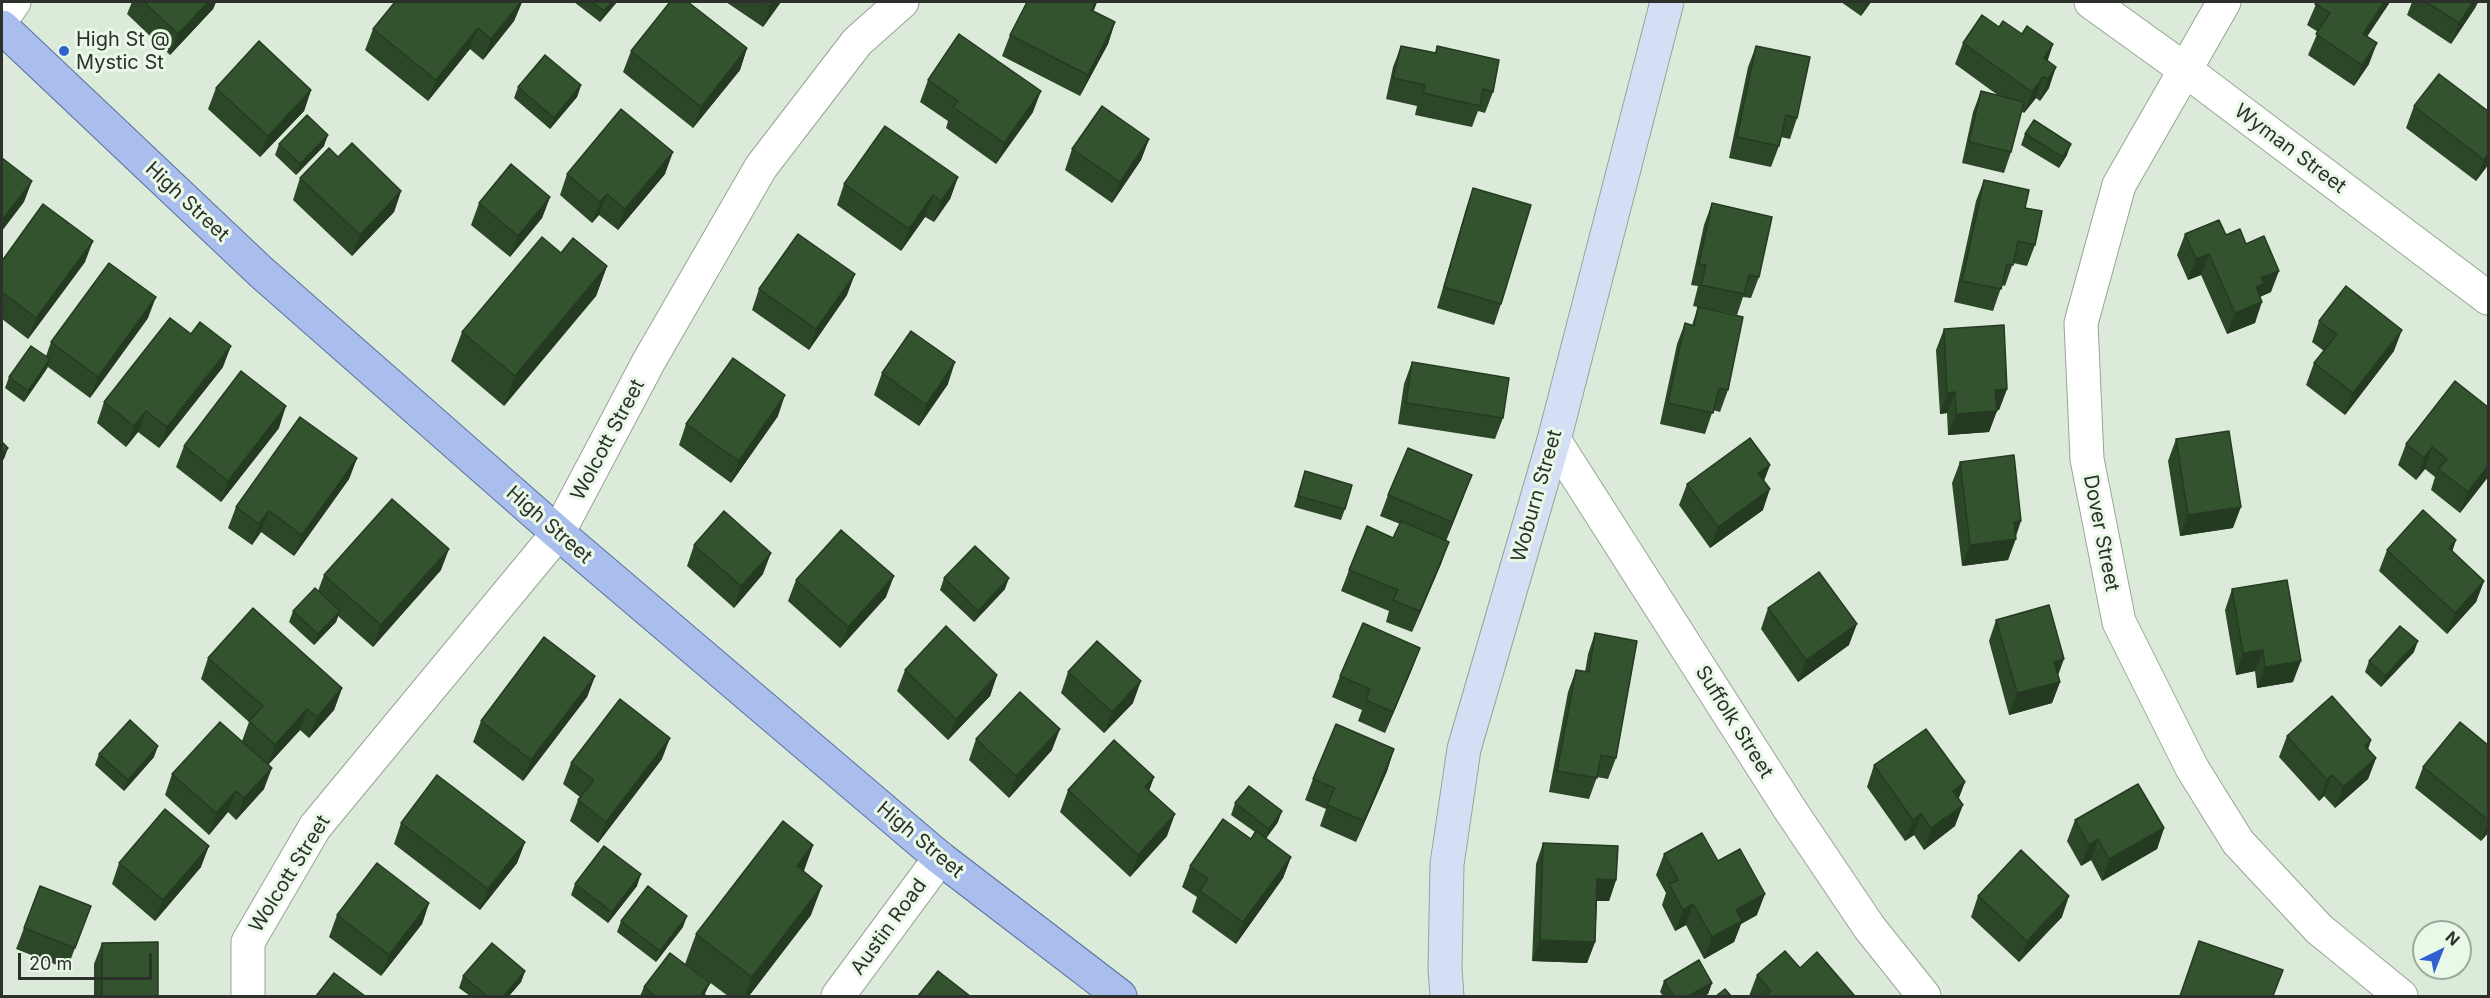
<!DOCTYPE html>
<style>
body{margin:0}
#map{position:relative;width:2490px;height:998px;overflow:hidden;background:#dcead9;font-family:Inter,sans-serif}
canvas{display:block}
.frame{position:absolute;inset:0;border:3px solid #2c322b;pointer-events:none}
.north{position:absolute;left:2412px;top:920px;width:60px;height:60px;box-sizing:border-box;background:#e9f8e7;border:2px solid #9da99c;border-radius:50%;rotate:43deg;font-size:16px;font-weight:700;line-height:24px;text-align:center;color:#2c322b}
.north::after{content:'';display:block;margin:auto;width:21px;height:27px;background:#3161d0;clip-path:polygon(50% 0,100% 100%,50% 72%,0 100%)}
.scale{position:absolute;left:18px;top:953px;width:134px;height:27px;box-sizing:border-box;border:3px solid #2c322b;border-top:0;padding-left:8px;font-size:18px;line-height:21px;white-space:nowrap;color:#2c322b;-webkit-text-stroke:4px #e9f8e7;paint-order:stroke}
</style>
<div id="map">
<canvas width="2490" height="998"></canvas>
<div class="frame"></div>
<div class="north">N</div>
<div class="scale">20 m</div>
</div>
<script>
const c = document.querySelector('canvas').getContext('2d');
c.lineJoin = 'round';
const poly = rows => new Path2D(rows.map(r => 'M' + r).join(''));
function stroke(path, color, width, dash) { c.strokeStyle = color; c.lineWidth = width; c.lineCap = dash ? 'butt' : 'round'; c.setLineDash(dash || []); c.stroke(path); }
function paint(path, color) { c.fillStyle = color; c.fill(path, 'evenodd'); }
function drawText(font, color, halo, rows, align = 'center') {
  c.font = font + ' Inter,sans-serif'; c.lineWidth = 6; c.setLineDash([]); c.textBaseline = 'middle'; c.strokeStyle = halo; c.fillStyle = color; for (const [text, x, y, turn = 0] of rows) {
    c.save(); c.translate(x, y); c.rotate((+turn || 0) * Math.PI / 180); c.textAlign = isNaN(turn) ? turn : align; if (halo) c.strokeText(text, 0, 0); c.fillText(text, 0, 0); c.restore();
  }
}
const street = poly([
 [2091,2,2184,69,2488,298],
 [2224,2,2119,185,2081,323,2087,459,2119,622,2192,768,2238,842,2319,929,2401,996],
 [2,19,14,2],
 [1554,440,1789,808,1869,927,1924,996],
 [248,996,248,942,315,827,558,533,649,361,761,167,857,42,902,2],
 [838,996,940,858]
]);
const secondary = poly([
 [1447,996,1445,969,1447,864,1464,749,1554,440,1667,2]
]);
const primary = poly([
 [2,27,261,272,558,533,940,858,1120,996]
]);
stroke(street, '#97a595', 35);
stroke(secondary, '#97a595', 35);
stroke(primary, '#5871a0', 35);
stroke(street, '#fff', 33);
stroke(secondary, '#d4dff5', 33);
stroke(primary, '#a9beec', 33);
paint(poly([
 [132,2,216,2,213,9,170,55,127,14],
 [395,2,522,2,514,21,483,60,470,49,428,101,365,50,373,29],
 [574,2,617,2,600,22],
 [726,2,781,2,763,27],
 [1027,2,1097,2,1093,11,1115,22,1108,44,1080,96,1002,56,1010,35],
 [1841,2,1871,2,1861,16],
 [2317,2,2390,2,2367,36,2369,64,2354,86,2308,55,2318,32,2307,25],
 [2412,2,2478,2,2475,8,2451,44,2407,15],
 [1999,27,2053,44,2047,60,2049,88,2040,101,2036,98,2024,113,2021,111,2011,152,2004,173,1962,163,1973,112,1981,91,1999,96,1955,64,1963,43],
 [1401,46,1435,53,1437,46,1493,92,1485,113,1478,111,1472,127,1415,115,1417,106,1386,99,1393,67],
 [1756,46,1797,118,1790,139,1781,137,1779,146,1771,167,1729,158,1748,67],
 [747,48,740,70,693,128,623,72,631,51],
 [928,80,1033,112,996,164,946,128,948,121,920,102],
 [581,85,577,97,550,129,514,98,518,87],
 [216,88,311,90,304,111,260,157,208,109],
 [2414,106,2488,111,2488,165,2476,181,2406,128],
 [2025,134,2067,155,2059,168,2021,145],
 [1149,139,1141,160,1112,203,1065,170,1072,149],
 [279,144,324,146,296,175,275,155],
 [338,157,401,191,394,212,352,256,293,200,300,178],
 [567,174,665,174,618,230,599,215,592,223,560,195],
 [958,177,950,199,934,222,925,217,901,251,837,205,844,184],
 [1984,180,2025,208,2035,245,2027,266,2013,263,2005,286,2002,285,1993,311,1954,302,1976,201],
 [1473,188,1501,304,1494,325,1437,308,1466,209],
 [550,197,542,218,510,257,471,225,479,203],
 [1712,203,1759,277,1751,298,1743,297,1737,315,1693,306,1698,286,1691,285,1704,225],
 [2185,234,2226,235,2246,244,2271,292,2260,297,2255,323,2227,334,2201,275,2188,280,2177,255],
 [561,253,607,266,596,296,504,406,451,361,462,332],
 [2,261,85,262,28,339,2,319],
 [759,289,847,295,809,350,752,310],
 [1698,307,1728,390,1720,412,1713,410,1705,434,1660,424,1677,344,1685,323,1692,325],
 [148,318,90,398,48,367,46,370,24,402,5,388,9,377,46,356,51,342],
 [2319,321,2394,351,2345,415,2306,385,2314,363,2324,351,2312,342],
 [1944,329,2007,389,1999,410,1997,410,1989,432,1948,435,1947,413,1940,414,1936,350],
 [1412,362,1503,418,1495,439,1398,424,1404,384],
 [223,367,159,448,138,432,126,447,97,423,104,402],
 [882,373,948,384,919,426,874,395],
 [2488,407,2488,477,2460,513,2431,490,2435,477,2425,469,2416,480,2398,465,2406,444],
 [778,416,731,483,679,445,686,424],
 [279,428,221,502,176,467,184,446],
 [2176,439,2233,528,2180,536,2168,461],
 [357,458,349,479,294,556,261,532,252,545,228,528,236,507],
 [1960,462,2016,537,2016,539,2008,560,1962,566,1952,483],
 [1770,465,1764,480,1763,510,1710,548,1679,505,1687,484],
 [1305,471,1345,509,1341,520,1294,507],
 [1388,495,1464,496,1446,541,1449,542,1441,564,1412,632,1386,622,1389,611,1341,591,1349,570,1393,538,1400,524,1380,516],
 [694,545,763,574,734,608,687,566],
 [2387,550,2452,552,2484,581,2476,602,2447,634,2379,571],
 [441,570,373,647,338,616,336,622,314,645,289,622,293,611,318,591,324,575],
 [944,578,1005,589,974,622,940,590],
 [796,580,886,597,840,648,788,601],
 [2232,589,2293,682,2257,688,2255,671,2236,675,2225,610],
 [1768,608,1849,645,1798,682,1761,629],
 [1996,620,2060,682,2052,703,2009,715,1989,641],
 [1595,633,1616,758,1608,779,1597,777,1589,799,1549,792,1568,692,1576,670,1585,672,1588,654],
 [1420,648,1412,669,1385,733,1358,721,1362,710,1332,697,1340,676],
 [2414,652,2381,687,2365,672,2369,661],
 [208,658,342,688,334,710,309,738,300,730,268,765,264,789,236,820,228,812,209,835,165,795,172,774,242,741,249,722,201,679],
 [905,670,997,675,990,696,948,740,897,691],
 [1068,672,1133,703,1104,733,1061,693],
 [595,676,587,697,523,781,473,742,481,721],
 [2287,736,2371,740,2368,749,2376,758,2368,779,2335,808,2324,796,2319,801,2279,757],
 [976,739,1052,750,1009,798,969,760],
 [2488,745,2488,833,2481,841,2415,788,2423,767],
 [1394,749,1387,771,1356,842,1320,826,1326,809,1305,800,1313,779],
 [99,754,154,757,124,791,95,765],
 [662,759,598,843,570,821,578,800,580,797,563,784,571,763],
 [1874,765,1965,782,1958,799,1955,826,1924,850,1914,835,1905,841,1867,787],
 [1154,777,1149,790,1167,836,1130,877,1060,812,1068,790],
 [1235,803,1278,822,1266,838,1291,857,1283,878,1236,944,1192,912,1197,897,1182,887,1190,866,1251,839,1255,832,1231,815],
 [2075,820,2164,828,2157,849,2102,881,2091,860,2081,866,2067,841],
 [401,823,525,842,517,863,480,910,394,844],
 [1543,843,1616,880,1609,901,1597,901,1595,942,1587,963,1532,961,1536,864],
 [813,845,804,871,811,915,749,996,728,996,685,964,696,934],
 [1664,854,1718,861,1757,915,1741,924,1734,942,1704,959,1686,925,1675,931,1662,905,1666,893,1656,875],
 [119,863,201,867,155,921,112,884],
 [575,884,637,886,608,923,571,895],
 [1978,896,2062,917,2019,962,1971,917],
 [429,903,422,924,381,976,329,937,337,915],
 [621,921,683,927,656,962,617,932],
 [83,927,67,969,16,949,24,928],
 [102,943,158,996,94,996,94,964],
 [1800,968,1854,996,1749,996,1757,975],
 [525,971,521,982,509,996,470,996,459,988,463,976],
 [1664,981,1712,983,1708,994,1704,996,1663,996,1660,992],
 [644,987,706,994,704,996,640,996]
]), '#2c4728');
paint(poly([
 [208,2,216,2,213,9,170,55,178,34],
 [521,2,522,2,514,21,483,60,491,39],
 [612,2,617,2,600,22,604,11],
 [774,2,781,2,763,27,770,6],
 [1095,2,1097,2,1093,13,1091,10],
 [1866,2,1871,2,1861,16],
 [2384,2,2390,2,2355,55,2363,34],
 [2473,2,2478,2,2475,8,2451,44,2459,23],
 [1115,22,1108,44,1080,96,1088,75],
 [478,28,470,49,428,101,436,80],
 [2377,43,2369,64,2354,86,2362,65],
 [2053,44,2046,66,2044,58],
 [747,48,740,70,693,128,701,107],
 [2056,67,2049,88,2040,101,2048,79],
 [2043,77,2036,98,2024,113,2032,92],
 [581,85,577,97,550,129,554,118],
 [311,90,304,111,260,157,268,136],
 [1041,91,1033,112,996,164,1004,143],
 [328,135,324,146,296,175,300,164],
 [1149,139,1141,160,1112,203,1120,182],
 [2071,144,2067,155,2059,168,2063,157],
 [673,152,665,174,618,230,625,209],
 [2488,154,2488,165,2476,181,2484,160],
 [958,177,950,199,934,222,941,201],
 [32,181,24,202,2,231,2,220],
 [401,191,394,212,352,256,360,235],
 [607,194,599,215,592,223,600,202],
 [933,195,925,217,901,251,909,229],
 [550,197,542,218,510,257,518,236],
 [93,241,85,262,28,339,36,318],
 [2209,254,2201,275,2188,280,2196,259],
 [607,266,596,296,504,406,515,376],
 [2279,271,2271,292,2259,297,2262,302,2255,323,2227,334,2235,313,2256,287,2261,278],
 [855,274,847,295,809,350,816,329],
 [156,297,148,318,90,398,98,377],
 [2402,330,2394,351,2345,415,2353,393],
 [231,346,223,367,159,448,167,427],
 [50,359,46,370,24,402,28,391],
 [955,362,948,384,919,426,926,405],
 [2007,389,1999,410,1987,411,1995,390],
 [1955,392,1947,413,1940,414,1947,393],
 [785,395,778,416,731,483,739,461],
 [286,406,279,428,221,502,228,481],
 [146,411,138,432,126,447,134,426],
 [1997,411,1989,432,1948,435,1956,414],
 [2432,447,2425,469,2416,480,2424,458],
 [8,448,4,459,2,461,2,455],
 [357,458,349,479,294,556,302,535],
 [1770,465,1762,486,1758,473],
 [2488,466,2488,477,2460,513,2468,492],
 [1472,475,1464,496,1445,543,1452,522],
 [1770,489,1763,510,1710,548,1718,527],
 [2241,507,2233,528,2180,536,2188,515],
 [269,511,261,532,252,545,259,524],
 [2021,521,2008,560,1962,566,1970,545,2014,522],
 [2456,540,2449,562,2449,548],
 [1449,542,1441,564,1412,632,1420,611],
 [449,549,441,570,373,647,381,625],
 [771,553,763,574,734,608,741,586],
 [894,576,886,597,840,648,848,627],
 [1009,578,1005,589,974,622,978,611],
 [2484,581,2476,602,2447,634,2455,613],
 [340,611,336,622,314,645,318,634],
 [1857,624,1849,645,1798,682,1806,660],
 [2418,641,2414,652,2381,687,2385,676],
 [1420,648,1412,669,1385,733,1393,712],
 [2263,650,2255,671,2236,675,2243,653],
 [2064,659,2056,681,2054,662],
 [2301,661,2293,682,2257,688,2265,667],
 [997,675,990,696,948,740,956,719],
 [595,676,587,697,523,781,531,760],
 [1141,681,1133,703,1104,733,1112,712],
 [2060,682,2052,703,2009,715,2017,693],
 [342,688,334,710,309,738,317,717],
 [307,709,300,730,267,766,275,745],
 [1060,729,1052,750,1009,798,1016,776],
 [670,738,662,759,598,843,606,822],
 [2371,740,2364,761,2365,746],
 [158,746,154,757,124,791,128,780],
 [1394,749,1387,771,1356,842,1364,821],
 [2376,758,2368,779,2335,808,2343,787],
 [272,768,264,789,236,820,244,798],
 [2332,775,2324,796,2319,801,2327,780],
 [1154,777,1146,799,1145,787],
 [1965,782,1957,803,1953,791],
 [236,791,228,812,209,835,216,813],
 [1963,805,1955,826,1924,850,1931,828],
 [1282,811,1278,822,1265,840,1269,829],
 [1175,814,1167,836,1130,877,1138,855],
 [1921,814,1914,835,1905,841,1913,820],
 [2488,822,2488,833,2481,841],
 [2164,828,2157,849,2102,881,2109,859],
 [2098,839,2091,860,2081,866,2089,845],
 [525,842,517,863,480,910,488,889],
 [813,845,802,875,797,866],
 [209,846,201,867,155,921,163,900],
 [1291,857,1283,878,1236,944,1243,922],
 [641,874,637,886,608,923,612,912],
 [1597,879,1616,880,1609,901,1590,901],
 [822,886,811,915,749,996,745,996,752,977],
 [1765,894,1757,915,1741,924,1734,942,1704,959,1712,937,1736,910],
 [2069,896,2062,917,2019,962,2027,941],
 [429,903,422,924,381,976,389,955],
 [1693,904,1686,925,1675,931,1683,910],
 [687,916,683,927,656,962,660,951],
 [1540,940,1595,942,1587,963,1532,961],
 [525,971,521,982,509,996,504,996],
 [710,983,704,996,700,996],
 [1712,983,1708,994,1704,996,1688,996]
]), '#243a21');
const building = poly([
 [144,2,208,2,178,34,144,2],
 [395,2,521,2,491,39,478,28,436,80,373,29,395,2],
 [592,2,612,2,604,11,592,2],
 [670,2,688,2,747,48,701,107,631,51,670,2],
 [764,2,774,2,770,6,764,2],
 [1027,2,1095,2,1091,10,1115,22,1088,75,1010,35,1027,2],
 [2317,2,2384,2,2363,34,2377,43,2362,65,2316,34,2330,13,2315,4,2317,2],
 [2426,2,2473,2,2459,23,2426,2],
 [1982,15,1999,27,2003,21,2022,34,2027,26,2053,44,2044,58,2056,67,2048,79,2043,77,2032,92,1963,43,1982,15],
 [959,34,1041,91,1004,143,953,107,958,101,928,80,959,34],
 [259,41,311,90,268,136,216,88,259,41],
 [1401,46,1436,53,1437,46,1499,60,1493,92,1483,89,1480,106,1423,93,1425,85,1393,78,1401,46],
 [1756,46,1810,57,1797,118,1786,115,1779,146,1737,137,1756,46],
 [545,55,581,85,554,118,518,87,545,55],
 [2439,74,2488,111,2488,154,2484,160,2414,106,2439,74],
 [1981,91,2024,102,2011,152,1969,142,1981,91],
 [1102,106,1149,139,1120,182,1072,149,1102,106],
 [621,109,673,152,625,209,607,194,600,202,567,174,621,109],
 [307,115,328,135,300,164,279,144,307,115],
 [2034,120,2071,144,2063,157,2025,134,2034,120],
 [885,126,958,177,941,201,933,195,909,229,844,184,885,126],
 [352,143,401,191,360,235,300,178,329,148,338,157,352,143],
 [2,158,32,181,2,220,2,158],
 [511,164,550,197,518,236,479,203,511,164],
 [1984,180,2029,190,2025,208,2042,211,2035,245,2018,241,2013,265,2007,264,2001,289,1962,281,1984,180],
 [1473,188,1531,205,1501,304,1444,287,1473,188],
 [1712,203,1772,217,1759,277,1749,275,1744,294,1701,285,1706,265,1699,264,1712,203],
 [43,204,93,241,36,318,2,292,2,261,43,204],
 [2219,220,2226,235,2240,229,2246,244,2264,236,2279,271,2261,278,2264,284,2256,287,2262,302,2235,313,2209,254,2196,259,2185,234,2219,220],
 [798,234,855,274,816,329,759,289,798,234],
 [542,237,561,253,573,238,607,266,515,376,462,332,542,237],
 [109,263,156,297,98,377,51,342,109,263],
 [2346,286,2402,330,2353,393,2314,363,2337,334,2319,321,2346,286],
 [1698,307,1743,317,1728,390,1719,388,1713,413,1668,403,1685,323,1694,326,1698,307],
 [170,318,191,334,200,322,231,346,167,427,146,411,134,426,104,402,170,318],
 [2004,325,2007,389,1995,390,1997,411,1956,414,1955,392,1947,393,1944,329,2004,325],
 [911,331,955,362,926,405,882,373,911,331],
 [31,346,50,359,28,391,9,377,31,346],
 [733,358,785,395,739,461,686,424,733,358],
 [1412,362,1509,378,1503,418,1406,403,1412,362],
 [241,371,286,406,228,481,184,446,241,371],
 [2455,381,2488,407,2488,466,2468,492,2438,469,2447,459,2432,447,2424,458,2406,444,2455,381],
 [300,417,357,458,302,535,269,511,259,524,236,507,300,417],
 [2229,431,2241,507,2188,515,2176,439,2229,431],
 [1750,438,1770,465,1758,473,1770,489,1718,527,1687,484,1750,438],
 [2,442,8,448,2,455,2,442],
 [1408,448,1472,475,1452,522,1388,495,1408,448],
 [2014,455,2021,521,2014,522,2016,539,1970,545,1960,462,2014,455],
 [1305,471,1352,485,1345,509,1298,496,1305,471],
 [392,499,449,549,381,625,324,575,392,499],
 [2423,510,2456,540,2449,548,2484,581,2455,613,2387,550,2423,510],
 [724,511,771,553,741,586,694,545,724,511],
 [1401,521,1449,542,1420,611,1393,600,1398,590,1349,570,1367,526,1393,538,1401,521],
 [841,530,894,576,848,627,796,580,841,530],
 [975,546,1009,578,978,611,944,578,975,546],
 [1819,572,1857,624,1806,660,1768,608,1819,572],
 [2287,580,2301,661,2265,667,2263,650,2243,653,2232,589,2287,580],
 [315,588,340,611,318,634,293,611,315,588],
 [2049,605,2064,659,2054,662,2060,682,2017,693,1996,620,2049,605],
 [253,608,342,688,317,717,307,709,275,745,249,721,263,706,208,658,253,608],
 [1363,623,1420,648,1393,712,1366,700,1370,689,1340,676,1363,623],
 [946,626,997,675,956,719,905,670,946,626],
 [2400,626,2418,641,2385,676,2369,661,2400,626],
 [1595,633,1637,641,1616,758,1601,755,1597,778,1557,771,1576,670,1589,672,1595,633],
 [544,637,595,676,531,760,481,721,544,637],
 [1097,641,1141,681,1112,712,1068,672,1097,641],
 [1020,692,1060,729,1016,776,976,739,1020,692],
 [2332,696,2371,740,2365,746,2376,758,2343,787,2332,775,2327,780,2287,736,2332,696],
 [620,699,670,738,606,822,578,800,594,780,571,763,620,699],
 [130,720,158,746,128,780,99,754,130,720],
 [220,722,272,768,244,798,236,791,216,813,172,774,220,722],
 [2460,722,2488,745,2488,820,2423,767,2460,722],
 [1336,724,1394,749,1364,821,1327,805,1335,788,1313,779,1336,724],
 [1926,729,1965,782,1953,791,1963,805,1931,828,1921,814,1913,820,1874,765,1926,729],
 [1114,740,1154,777,1145,787,1175,814,1138,855,1068,790,1114,740],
 [437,775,525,842,488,889,401,823,437,775],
 [2138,784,2164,828,2109,859,2098,839,2089,845,2075,820,2138,784],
 [1249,786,1282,811,1269,829,1235,803,1249,786],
 [165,809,209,846,163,900,119,863,165,809],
 [1223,819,1251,839,1256,831,1291,857,1243,922,1200,891,1208,879,1190,866,1223,819],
 [783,821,813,845,797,866,822,886,752,977,696,934,783,821],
 [1702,833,1718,861,1740,849,1765,894,1736,910,1742,921,1712,937,1693,904,1683,910,1669,884,1678,880,1664,854,1702,833],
 [1543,843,1618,846,1616,880,1597,879,1595,942,1540,940,1543,843],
 [604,846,641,874,612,912,575,884,604,846],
 [2021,850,2069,896,2027,941,1978,896,2021,850],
 [377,863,429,903,389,955,337,915,377,863],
 [40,886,91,906,75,948,24,928,40,886],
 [648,886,687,916,660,951,621,921,648,886],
 [2199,941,2283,970,2273,996,2180,996,2199,941],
 [158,942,158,996,102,996,102,943,158,942],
 [492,943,525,971,504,996,487,996,463,976,492,943],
 [1785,951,1800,968,1817,952,1854,995,1852,996,1765,996,1771,991,1757,975,1785,951],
 [670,953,710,983,700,996,656,996,644,987,670,953],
 [1699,960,1712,983,1688,996,1674,996,1664,981,1699,960],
 [938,971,970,996,918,996,938,971],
 [334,973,365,996,316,996,334,973],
 [1725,989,1731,996,1716,996,1725,989]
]);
paint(building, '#33532f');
stroke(building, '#243a21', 1.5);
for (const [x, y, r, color] of [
 [64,51,6,"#3161d0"]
]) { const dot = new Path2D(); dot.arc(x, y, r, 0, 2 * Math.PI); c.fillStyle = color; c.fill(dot); stroke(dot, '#e9f8e7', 2); }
drawText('20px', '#2c322b', '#e9f8e7', [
 ["High St @",76,40],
 ["Mystic St",76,63]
], 'left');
drawText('20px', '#2c322b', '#e9f8e7', [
 ["Wyman Street",2290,149,37],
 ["High Street",187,202,43],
 ["Wolcott Street",608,440,-62],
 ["Woburn Street",1537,496,-74],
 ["High Street",549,525,41],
 ["Dover Street",2101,533,79],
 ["Suffolk Street",1734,722,58],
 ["High Street",920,840,40],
 ["Wolcott Street",290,874,-58],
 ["Austin Road",889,927,-54]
]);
</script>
